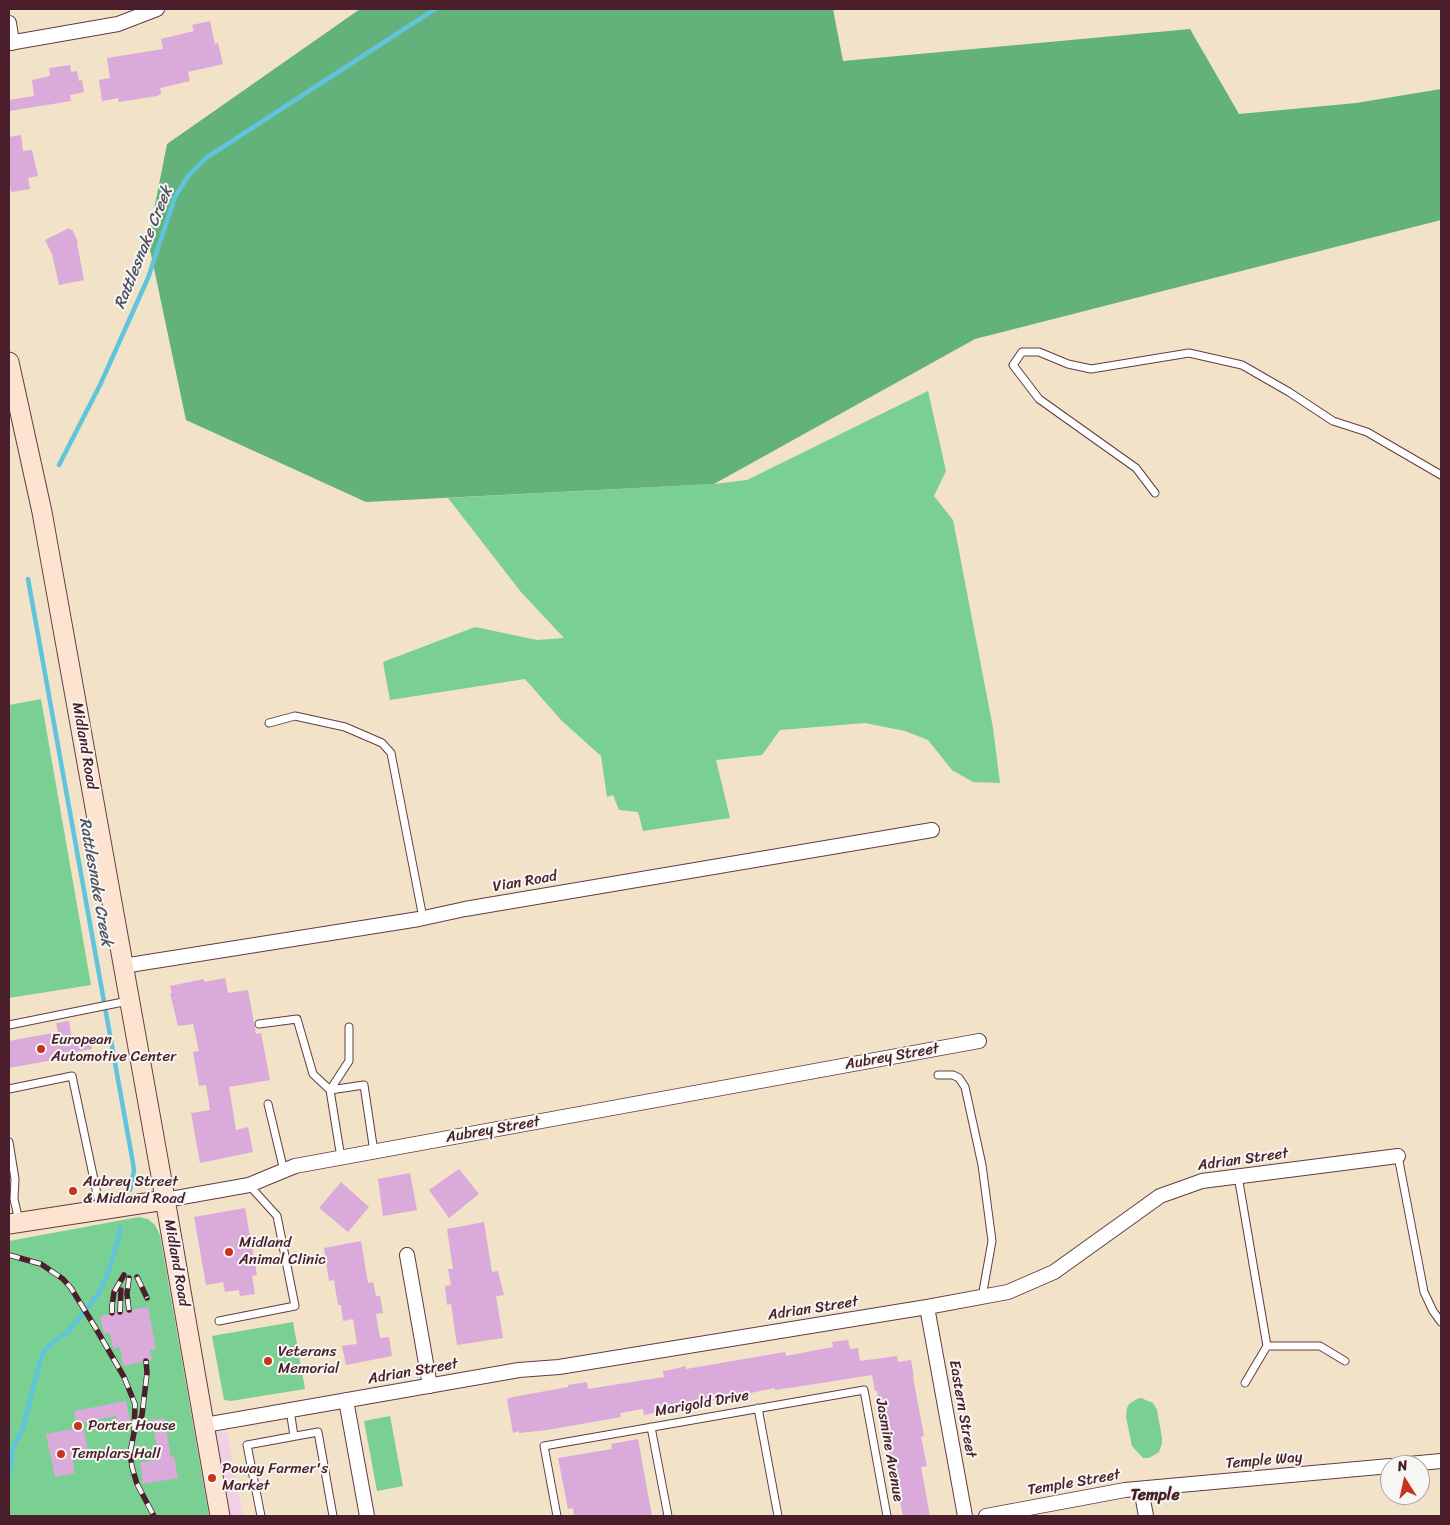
<!DOCTYPE html>
<style>
body{margin:0}
#map{position:relative;width:1450px;height:1525px;overflow:hidden;background:#f1e2c8;font-family:Sriracha,sans-serif}
canvas{display:block}
.frame{position:absolute;inset:0;border:10px solid #4a1f2b;pointer-events:none}
.north{position:absolute;left:1380px;top:1455px;width:50px;height:50px;box-sizing:border-box;background:#f6f6f2;border:1px solid #b1a0a2;border-radius:50%;rotate:350deg;font-size:14px;font-weight:700;line-height:20px;text-align:center;color:#4a1f2b}
.north::after{content:'';display:block;margin:auto;width:18px;height:22px;background:#c8321e;clip-path:polygon(50% 0,100% 100%,50% 72%,0 100%)}
</style>
<div id="map">
<canvas width="1450" height="1525"></canvas>
<div class="frame"></div>
<div class="north">N</div>
</div>
<script>
const c = document.querySelector('canvas').getContext('2d');
c.lineJoin = 'round';
function paint(path, color) { c.fillStyle = color; c.fill(path, 'evenodd'); }
const poly = rows => new Path2D(rows.map(r => 'M' + r).join(''));
function stroke(path, color, width, dash) { c.strokeStyle = color; c.lineWidth = width; c.lineCap = dash ? 'butt' : 'round'; c.setLineDash(dash || []); c.stroke(path); }
function drawText(font, color, halo, rows, align = 'center') {
  c.font = font + ' Sriracha,sans-serif'; c.lineWidth = 4; c.setLineDash([]); c.textBaseline = 'middle'; c.strokeStyle = halo; c.fillStyle = color; for (const [text, x, y, turn = 0] of rows) {
    c.save(); c.translate(x, y); c.rotate((+turn || 0) * Math.PI / 180); c.textAlign = isNaN(turn) ? turn : align; if (halo) c.strokeText(text, 0, 0); c.fillText(text, 0, 0); c.restore();
  }
}
paint(poly([
 [227,1431,243,1516,195,1516,182,1440]
]), '#efd0e5');
paint(poly([
 [928,391,946,471,934,496,953,520,993,728,1000,783,973,782,952,770,928,740,905,731,865,723,780,730,762,755,716,760,730,818,643,831,638,812,619,810,613,795,607,797,601,756,561,720,525,679,390,700,383,662,475,627,537,640,564,638,521,592,448,498,714,484,747,480],
 [41,699,91,985,9,998,9,705],
 [139,1217,148,1219,155,1225,160,1235,209,1516,9,1516,9,1241],
 [293,1322,305,1389,231,1401,224,1400,212,1336],
 [1141,1398,1153,1403,1157,1410,1162,1438,1162,1443,1159,1452,1149,1458,1143,1458,1132,1446,1126,1417,1127,1408,1129,1404,1137,1399],
 [390,1416,403,1486,377,1491,364,1421]
]), '#7acf92');
paint(poly([
 [360,9,833,9,843,61,1190,29,1239,114,1356,103,1441,89,1441,220,975,339,714,484,366,502,186,420,148,240,167,144]
]), '#63b27c');
stroke(poly([
 [59,465,100,385,148,278,175,197,188,176,206,158,435,9],
 [28,579,133,1163,134,1171,130,1190],
 [9,1476,13,1448,23,1428,41,1358,45,1350,53,1342,68,1332,98,1294,110,1268,121,1228]
]), '#5fc4dc', 4.5);
paint(poly([
 [210,21,215,44,218,43,223,64,188,72,190,81,160,88,161,94,157,96,119,102,118,98,102,101,99,80,110,78,107,58,163,49,161,39,194,31,192,25],
 [70,65,71,72,77,71,79,81,82,80,84,92,70,95,71,101,9,111,9,100,34,96,32,80,50,76,49,68],
 [21,135,23,151,32,150,38,176,28,178,30,189,11,192,9,176,9,137],
 [69,228,70,230,72,229,78,242,77,243,84,280,59,285,52,254,45,240],
 [225,978,228,993,248,990,256,1034,261,1033,270,1080,229,1087,236,1130,248,1127,253,1152,200,1163,191,1113,210,1110,206,1085,199,1086,193,1052,199,1051,193,1024,178,1026,170,993,172,993,170,986,204,979,204,982],
 [69,1021,72,1039,89,1036,92,1049,75,1052,75,1056,9,1068,9,1041,58,1032,56,1023],
 [459,1169,479,1194,449,1218,429,1190],
 [410,1173,417,1210,383,1216,378,1179],
 [341,1182,369,1207,348,1232,319,1208],
 [245,1208,257,1275,252,1276,255,1294,240,1296,239,1290,225,1292,223,1282,206,1285,194,1217],
 [484,1222,492,1272,498,1271,504,1295,496,1296,503,1338,457,1345,451,1304,447,1305,445,1286,451,1285,448,1269,453,1269,447,1229],
 [361,1241,368,1283,373,1282,376,1296,380,1296,383,1313,376,1314,380,1338,389,1337,392,1356,346,1365,342,1346,357,1344,353,1319,343,1321,341,1305,338,1305,334,1280,329,1281,324,1248],
 [148,1307,156,1349,150,1350,152,1360,123,1366,120,1347,113,1349,110,1333,104,1334,100,1316],
 [848,1340,850,1349,858,1348,860,1361,897,1356,898,1362,911,1360,914,1377,913,1377,924,1436,921,1437,927,1466,921,1467,930,1516,903,1516,900,1501,897,1501,882,1408,880,1409,877,1391,875,1391,872,1375,815,1384,775,1390,775,1388,644,1415,643,1409,620,1413,621,1417,547,1430,519,1433,519,1431,513,1433,507,1399,513,1397,568,1387,568,1385,587,1382,588,1389,664,1377,663,1371,670,1370,686,1366,686,1369,785,1352,786,1356,833,1347,832,1342],
 [126,1401,131,1424,118,1427,116,1416,76,1424,74,1411],
 [164,1418,171,1457,174,1456,178,1478,143,1484,140,1463,159,1459,152,1420],
 [83,1427,88,1449,71,1452,75,1473,55,1477,46,1434],
 [638,1439,652,1516,574,1516,573,1508,568,1509,558,1458,612,1449,611,1444]
]), '#d9aada');
const lane = poly([
 [1155,493,1136,468,1039,399,1013,365,1022,352,1039,352,1068,364,1091,369,1189,353,1242,365,1289,392,1333,421,1367,432,1441,475],
 [269,723,295,716,345,727,382,743,391,753,423,918],
 [259,1024,297,1019,313,1074,330,1090,349,1061,349,1027],
 [9,1025,128,1001],
 [938,1075,953,1075,959,1078,965,1087,982,1165,992,1241,982,1297],
 [9,1089,72,1076,100,1208],
 [268,1104,284,1171],
 [9,1142,15,1179,14,1199,19,1221],
 [1398,1156,1424,1292,1433,1311,1441,1322],
 [341,1158,330,1090,364,1085,374,1152],
 [1238,1176,1267,1346,1245,1383],
 [219,1321,295,1306,277,1216,249,1185],
 [1267,1346,1320,1346,1345,1361],
 [758,1408,778,1516],
 [290,1410,294,1436],
 [651,1427,668,1516],
 [261,1516,247,1445,318,1432,333,1516],
 [557,1516,544,1446,864,1390,887,1516]
]);
const street = poly([
 [9,23,12,43],
 [9,43,118,24,157,9],
 [123,966,419,919,465,909,932,830],
 [165,1200,249,1185,295,1166,979,1041],
 [407,1255,430,1386],
 [927,1307,965,1516],
 [346,1400,367,1516],
 [205,1425,519,1370,559,1367,927,1307,1008,1292,1054,1272,1160,1196,1202,1181,1398,1156],
 [1398,1465,1441,1461],
 [1141,1489,1146,1516],
 [986,1516,1125,1490,1390,1466]
]);
const secondary = poly([
 [9,362,42,512,160,1170,220,1516],
 [9,1224,165,1200]
]);
stroke(lane, '#633c43', 9);
stroke(street, '#633c43', 16);
stroke(secondary, '#633c43', 21);
stroke(lane, '#fff', 7);
stroke(street, '#fff', 14);
stroke(secondary, '#fde4d1', 19);
const rail = poly([
 [9,1255,41,1264,63,1279,71,1288,95,1327,124,1377,135,1404,134,1433,130,1453,132,1467,137,1484,154,1516],
 [137,1277,147,1298],
 [129,1310,127,1294,129,1278],
 [120,1312,121,1290],
 [112,1313,112,1306,114,1292,124,1275],
 [137,1429,142,1415,147,1373,146,1361]
]);
stroke(rail, '#4a1f2b', 5.5);
stroke(rail, '#f6f6f2', 4, [11]);
for (const [x, y, r, color] of [
 [41,1049,5,"#c8321e"],
 [73,1191,5,"#c8321e"],
 [229,1252,5,"#c8321e"],
 [268,1361,5,"#c8321e"],
 [78,1426,5,"#c8321e"],
 [61,1454,5,"#c8321e"],
 [212,1478,5,"#c8321e"]
]) { const dot = new Path2D(); dot.arc(x, y, r, 0, 2 * Math.PI); c.fillStyle = color; c.fill(dot); stroke(dot, '#f6f6f2', 2); }
drawText('15px', '#4a1f2b', '#f6f6f2', [
 ["Midland Road",84,746,80],
 ["Vian Road",525,882,-10],
 ["Aubrey Street",892,1057,-10],
 ["Aubrey Street",493,1130,-10],
 ["Adrian Street",1243,1160,-8],
 ["Midland Road",176,1263,80],
 ["Adrian Street",813,1309,-9],
 ["Adrian Street",413,1372,-10],
 ["Marigold Drive",702,1404,-10],
 ["Eastern Street",962,1409,80],
 ["Jasmine Avenue",889,1450,80],
 ["Temple Way",1264,1461,-5],
 ["Temple Street",1074,1483,-10]
]);
drawText('15px', '#4a1f2b', '#f6f6f2', [
 ["European",51,1040],
 ["Automotive Center",51,1057],
 ["Aubrey Street",83,1182],
 ["& Midland Road",83,1199],
 ["Midland",239,1243],
 ["Animal Clinic",239,1260],
 ["Veterans",278,1352],
 ["Memorial",278,1369],
 ["Porter House",88,1426],
 ["Templars Hall",71,1454],
 ["Poway Farmer's",222,1469],
 ["Market",222,1486]
], 'left');
drawText('italic 16px', '#505160', '#f6f6f2', [
 ["Rattlesnake Creek",144,248,-68],
 ["Rattlesnake Creek",95,882,80]
]);
drawText('bold 16px', '#4a1f2b', '#f6f6f2', [
 ["Temple",1155,1496]
]);
</script>
